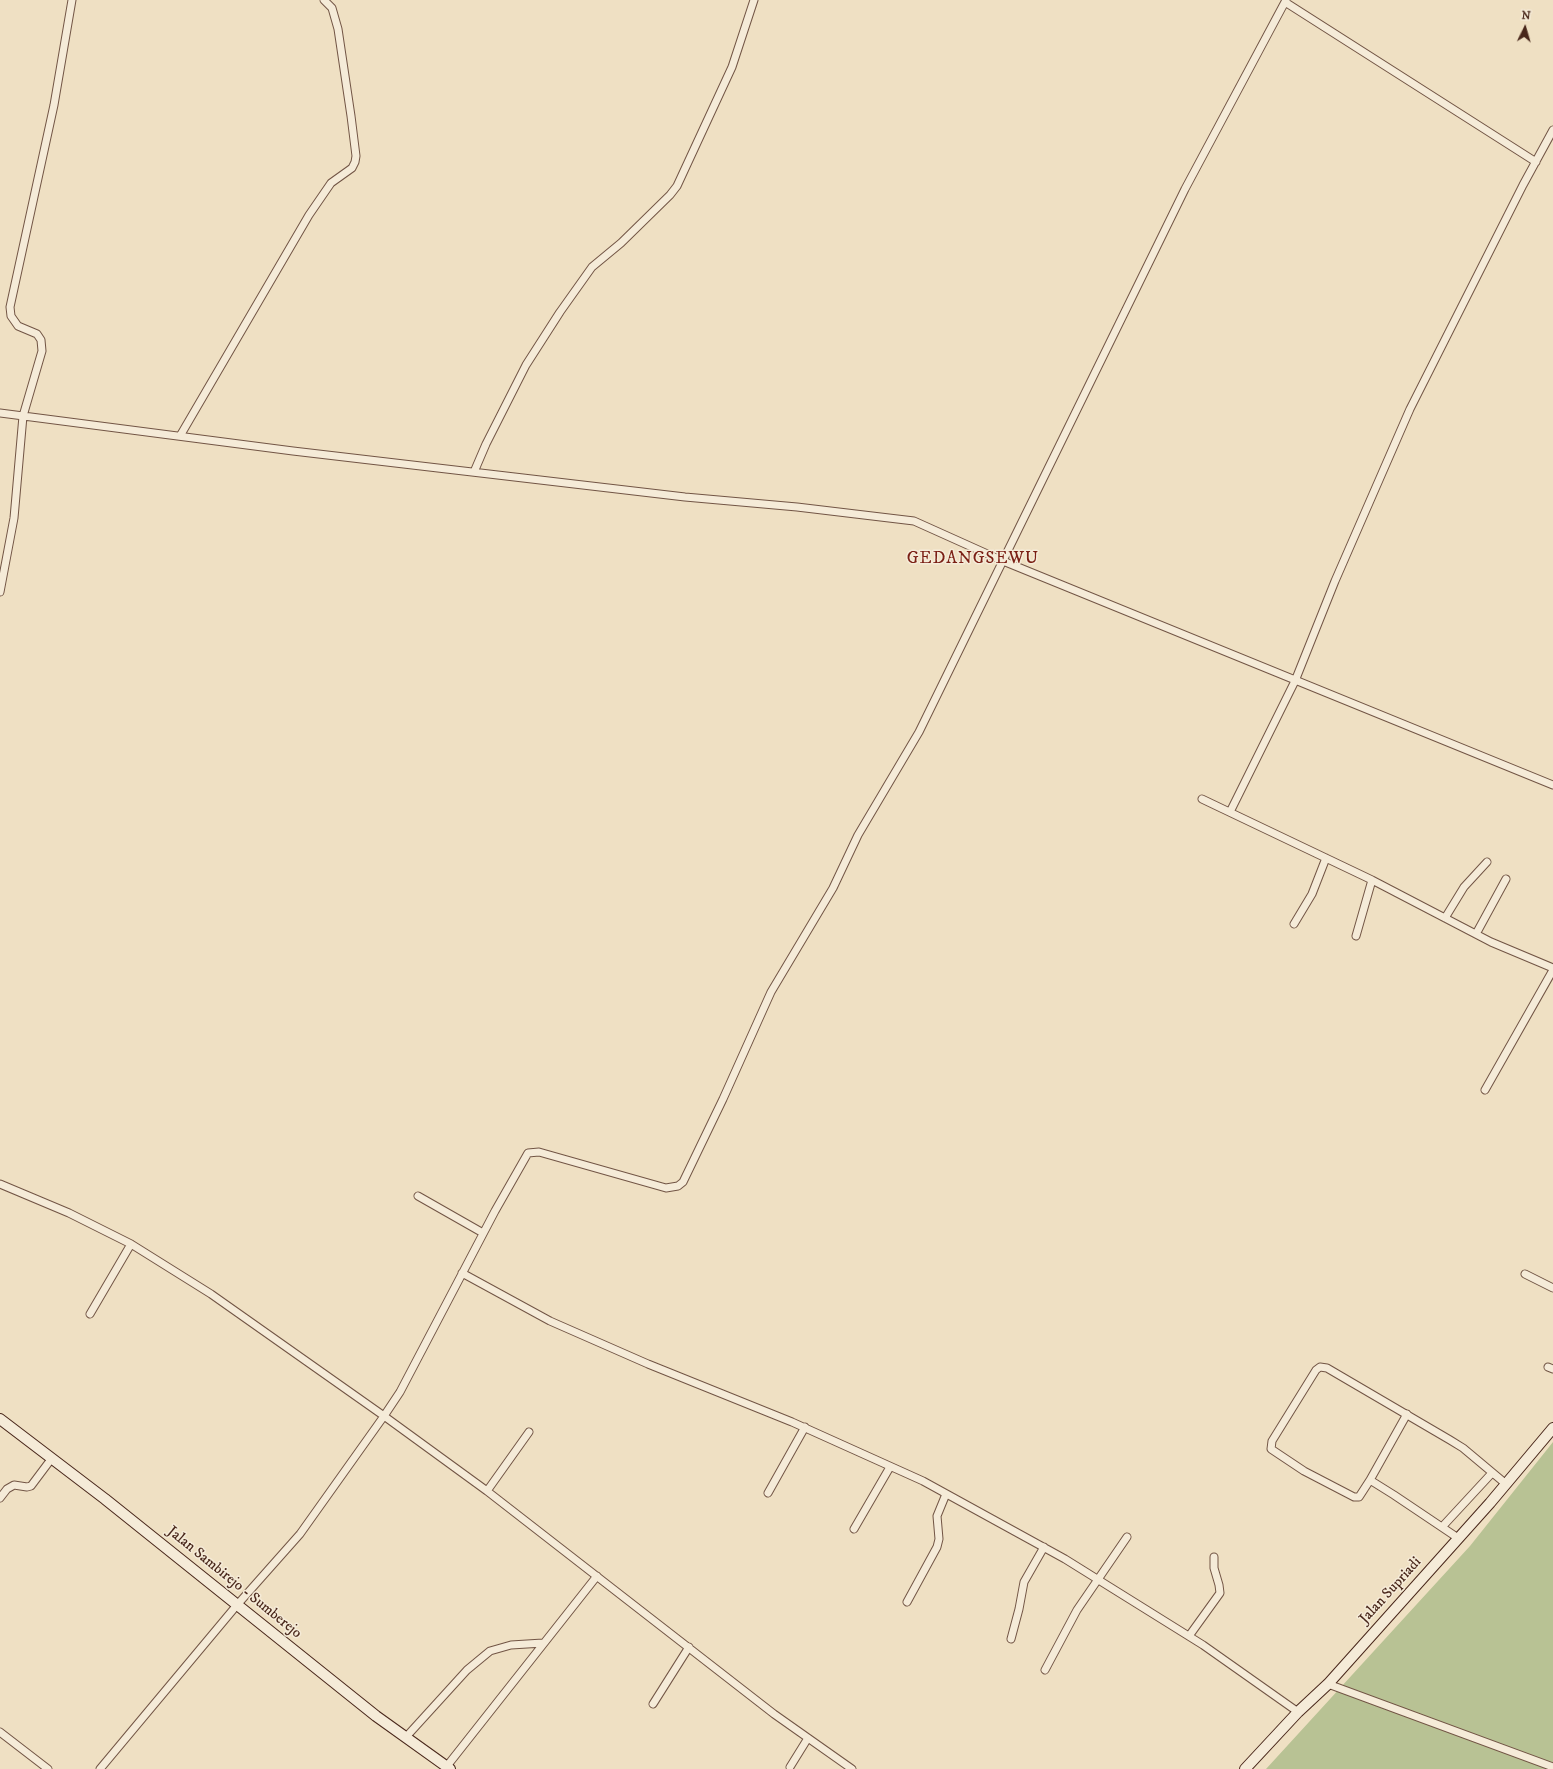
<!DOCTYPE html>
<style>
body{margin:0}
#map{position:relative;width:1553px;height:1769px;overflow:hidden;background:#efe0c3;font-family:"IM FELL DW Pica",serif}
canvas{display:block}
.north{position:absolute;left:1505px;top:8px;width:40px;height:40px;-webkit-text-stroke:3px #f5ebd8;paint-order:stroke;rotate:5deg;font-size:11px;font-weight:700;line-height:16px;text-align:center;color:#49271b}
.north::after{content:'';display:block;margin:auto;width:14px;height:18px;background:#49271b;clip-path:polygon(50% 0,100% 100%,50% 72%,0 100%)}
</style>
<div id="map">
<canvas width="1553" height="1769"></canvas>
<div class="north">N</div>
</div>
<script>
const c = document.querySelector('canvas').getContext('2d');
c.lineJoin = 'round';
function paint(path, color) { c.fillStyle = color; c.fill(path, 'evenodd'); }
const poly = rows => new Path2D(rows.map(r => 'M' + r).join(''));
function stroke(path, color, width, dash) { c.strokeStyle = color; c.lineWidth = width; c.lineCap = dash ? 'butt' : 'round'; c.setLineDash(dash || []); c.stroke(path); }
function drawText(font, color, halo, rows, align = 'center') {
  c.font = font + ' "IM FELL DW Pica",serif'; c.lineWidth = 3; c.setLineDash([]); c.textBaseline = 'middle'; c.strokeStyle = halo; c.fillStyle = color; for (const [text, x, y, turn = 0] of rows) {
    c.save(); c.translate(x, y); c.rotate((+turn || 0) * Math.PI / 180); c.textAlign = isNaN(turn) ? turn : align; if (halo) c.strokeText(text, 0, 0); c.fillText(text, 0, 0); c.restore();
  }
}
paint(poly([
 [1553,1442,1553,1769,1266,1769,1470,1546]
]), '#b8c294');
const minor = poly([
 [1285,2,1536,162],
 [0,413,293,451,685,497,797,507,914,521,1003,561,1553,785],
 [180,436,309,215,331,183,352,168,355,162,356,156,351,116,338,29,332,8,324,0],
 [474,472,486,444,526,365,560,312,592,267,621,243,670,195,677,186,732,67,754,0],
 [0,592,14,518,23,416,42,351,41,340,37,334,18,326,11,316,10,307,54,105,72,0],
 [1202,799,1372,880,1491,942,1553,968],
 [1230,812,1295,681,1335,581,1410,409,1523,185,1553,130],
 [1445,918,1464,887,1487,862],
 [1294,924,1312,894,1326,858],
 [1476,934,1506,879],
 [1356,936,1372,880],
 [1485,1090,1553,970],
 [0,1184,69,1213,131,1244,211,1294,384,1416,487,1491,774,1714,852,1769],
 [418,1196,483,1233],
 [462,1273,550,1321,648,1364,792,1422,923,1481,1065,1559,1203,1645,1298,1712],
 [1525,1274,1553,1288],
 [90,1314,131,1244],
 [1548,1367,1553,1369],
 [1407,1414,1370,1480,1394,1495,1458,1538],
 [1370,1480,1359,1497,1354,1497,1304,1471,1271,1449,1272,1441,1316,1370,1320,1367,1327,1368,1450,1440,1463,1448,1506,1484],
 [487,1491,529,1432],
 [768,1493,805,1427],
 [0,1498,7,1489,14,1485,27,1487,31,1486,52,1458],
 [1442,1527,1492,1473],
 [854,1529,890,1467],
 [907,1602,937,1547,939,1539,937,1516,946,1494],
 [1189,1636,1220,1593,1219,1585,1214,1568,1214,1557],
 [1011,1639,1019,1609,1024,1582,1044,1547],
 [1045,1670,1077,1610,1127,1537],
 [1328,1684,1553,1767],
 [653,1704,689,1647],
 [0,1732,48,1769],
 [406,1737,467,1670,490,1651,511,1645,543,1643],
 [447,1766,597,1576],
 [790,1767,808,1738],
 [100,1769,237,1605,300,1534,384,1416,400,1392,495,1211,528,1153,539,1152,546,1154,666,1188,678,1186,683,1182,723,1099,771,992,833,888,858,835,919,732,1185,189,1286,0]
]);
const secondary = poly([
 [0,1419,105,1499,376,1716,450,1769],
 [1245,1769,1298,1712,1328,1684,1490,1503,1553,1428]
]);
stroke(minor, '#725545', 9);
stroke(secondary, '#49271b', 12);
stroke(minor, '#f5ebd8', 7);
stroke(secondary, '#f5ebd8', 10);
drawText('15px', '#49271b', '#f5ebd8', [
 ["Jalan Sambirejo - Sumberejo",234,1583,39],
 ["Jalan Supriadi",1391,1591,-48]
]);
c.letterSpacing = '1px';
drawText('17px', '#7a1f14', '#f5ebd8', [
 ["GEDANGSEWU",973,559]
]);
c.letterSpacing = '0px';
</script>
